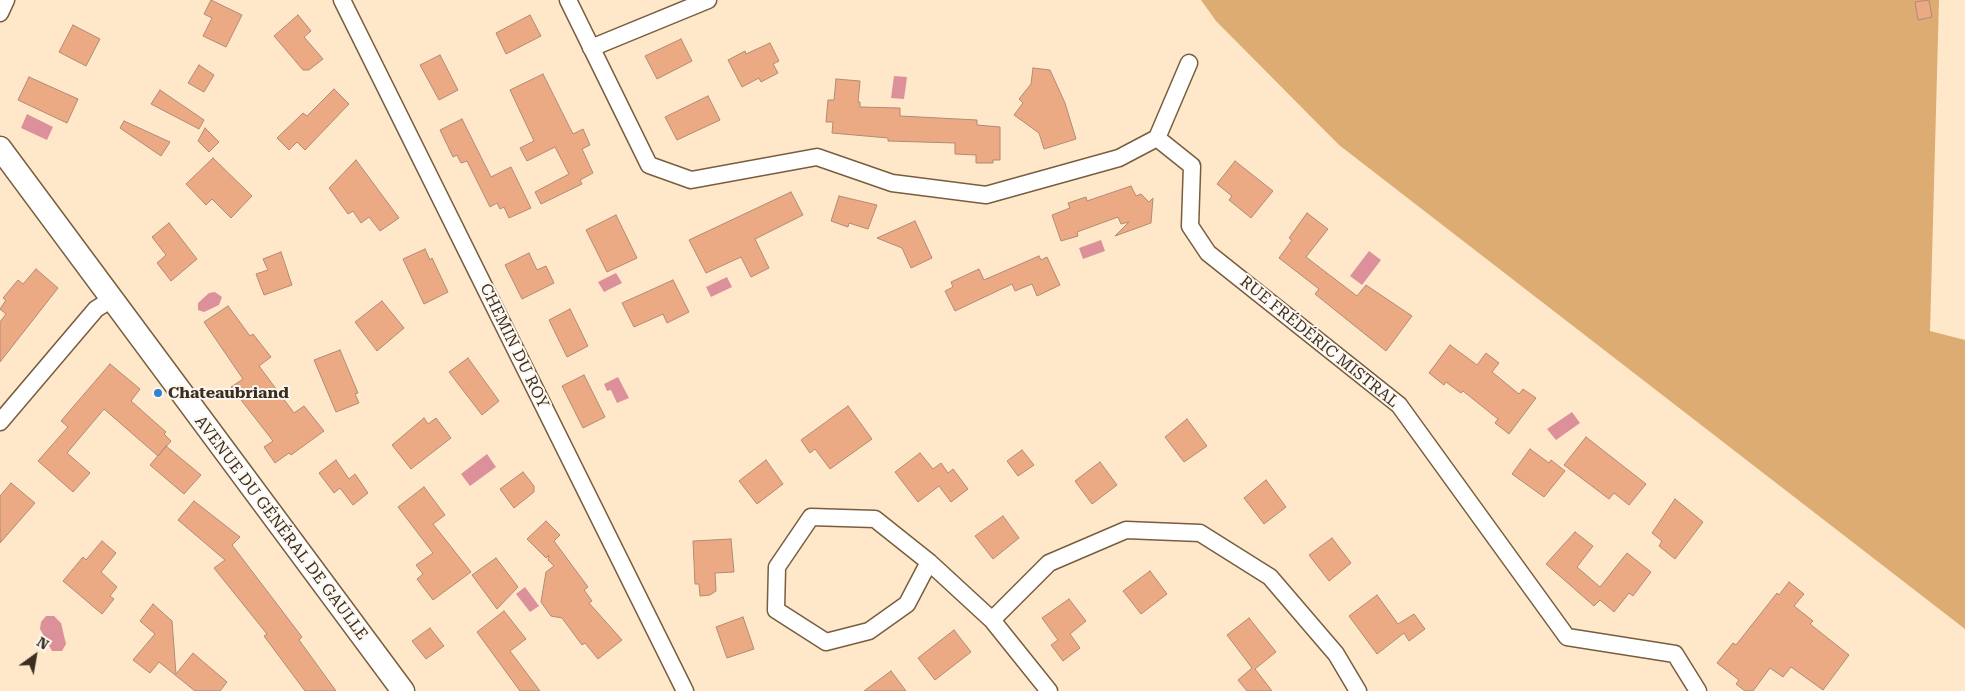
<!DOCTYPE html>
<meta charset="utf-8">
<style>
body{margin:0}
#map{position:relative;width:1965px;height:691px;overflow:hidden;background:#ffe7ca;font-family:"Roboto Serif",serif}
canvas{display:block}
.north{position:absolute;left:10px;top:631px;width:50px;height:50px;-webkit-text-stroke:4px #fdf7f0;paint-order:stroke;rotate:32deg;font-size:14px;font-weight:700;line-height:20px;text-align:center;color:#392e20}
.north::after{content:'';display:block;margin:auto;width:18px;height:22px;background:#392e20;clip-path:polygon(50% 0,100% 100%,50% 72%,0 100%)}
</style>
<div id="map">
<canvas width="1965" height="691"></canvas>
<div class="north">N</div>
</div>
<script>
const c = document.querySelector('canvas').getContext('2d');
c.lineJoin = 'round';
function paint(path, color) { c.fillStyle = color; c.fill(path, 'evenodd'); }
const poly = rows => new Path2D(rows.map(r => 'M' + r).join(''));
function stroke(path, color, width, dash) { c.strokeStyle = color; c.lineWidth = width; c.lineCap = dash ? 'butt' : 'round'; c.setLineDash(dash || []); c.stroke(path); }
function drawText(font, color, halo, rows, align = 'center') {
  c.font = font + ' "Roboto Serif",serif'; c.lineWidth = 4; c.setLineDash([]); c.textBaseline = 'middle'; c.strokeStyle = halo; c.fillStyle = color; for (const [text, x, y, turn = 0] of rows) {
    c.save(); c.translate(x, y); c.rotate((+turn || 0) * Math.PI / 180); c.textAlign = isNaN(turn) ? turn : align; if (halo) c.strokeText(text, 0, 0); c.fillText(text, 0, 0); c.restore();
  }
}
paint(poly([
 [1201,0,1939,0,1930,331,1965,340,1965,629,1339,145,1216,21]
]), '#dcac73');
paint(poly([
 [894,76,907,77,904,99,891,98],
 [27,114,53,127,47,140,21,128],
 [1101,240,1105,251,1083,259,1079,248],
 [1369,251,1381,260,1362,285,1350,276],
 [616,273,622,283,604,292,598,282],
 [727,277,732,287,711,297,706,287],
 [215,292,222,297,219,305,204,312,198,310,198,303,209,293],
 [618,377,629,398,617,403,611,390,607,391,604,384],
 [1572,412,1580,423,1556,440,1547,429],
 [487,454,496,467,470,486,461,474],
 [525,587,539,606,530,612,516,594],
 [46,616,54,616,61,623,66,644,62,651,52,651,40,629,41,622]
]), '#dc919a');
const building = poly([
 [211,0,242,15,226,47,203,36,212,18,204,14,211,0],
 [1929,0,1932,17,1918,20,1915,2,1929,0],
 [298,15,311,31,304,37,323,59,309,70,303,70,274,36,298,15],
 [530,15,541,36,506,54,496,33,530,15],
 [73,25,100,39,86,66,59,52,73,25],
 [681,39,692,61,657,79,645,56,681,39],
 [770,43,779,61,773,64,778,73,761,82,759,78,742,87,728,60,745,51,746,54,770,43],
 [440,55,458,90,439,100,420,65,440,55],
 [199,65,214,75,204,92,188,83,199,65],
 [1033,68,1050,70,1065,103,1076,139,1044,149,1039,133,1014,115,1023,103,1019,99,1031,84,1033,68],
 [543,74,573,134,583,129,590,145,582,149,593,173,580,180,582,184,541,204,535,192,569,174,555,147,527,161,520,148,534,141,510,90,543,74],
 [29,77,78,99,67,123,18,100,29,77],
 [836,79,860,81,858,102,860,102,860,107,900,108,900,116,977,120,977,125,1000,127,1000,160,993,160,993,163,976,163,976,155,955,154,955,143,888,141,888,138,832,133,833,122,826,122,828,100,834,100,836,79],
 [334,89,349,104,305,150,297,142,289,150,277,138,303,113,307,116,334,89],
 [160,90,204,120,199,129,151,104,160,90],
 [708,96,720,120,677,140,665,117,708,96],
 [462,119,491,177,511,167,531,208,509,218,504,207,500,209,497,203,490,207,467,161,461,163,457,155,453,157,440,130,462,119],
 [124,121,170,142,161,156,120,128,124,121],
 [205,128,219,142,209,152,198,141,205,128],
 [213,158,252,196,231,218,212,199,206,205,186,184,213,158],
 [356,160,399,218,380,231,369,217,361,223,353,211,348,214,329,188,356,160],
 [1235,161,1273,191,1251,218,1229,200,1232,196,1217,184,1235,161],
 [1131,186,1136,196,1141,194,1149,202,1153,198,1151,223,1115,236,1129,222,1121,224,1118,217,1077,232,1078,236,1061,241,1052,215,1070,208,1068,203,1086,197,1087,201,1131,186],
 [791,192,803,215,755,239,769,268,751,277,741,257,706,273,689,240,791,192],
 [839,196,877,205,868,229,849,223,848,227,831,221,839,196],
 [1307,213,1328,229,1306,257,1357,296,1366,285,1412,316,1386,351,1315,294,1319,289,1279,258,1292,240,1289,238,1307,213],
 [616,215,637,258,607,272,586,230,616,215],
 [915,221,932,258,911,268,902,248,877,238,915,221],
 [169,223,197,259,171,281,157,263,166,255,152,237,169,223],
 [425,249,430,260,432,258,448,292,424,304,403,259,425,249],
 [281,252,292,285,264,295,256,274,268,270,263,259,281,252],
 [529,253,537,270,546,266,554,283,522,299,505,265,529,253],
 [1039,256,1041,260,1047,257,1060,285,1037,296,1032,284,1015,291,1012,284,955,311,945,291,953,287,951,282,979,269,984,280,1039,256],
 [36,269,58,288,0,362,0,322,6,314,0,309,6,300,3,298,18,280,23,284,36,269],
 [673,280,689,312,667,323,663,314,634,327,622,303,673,280],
 [382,301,404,328,377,351,355,322,382,301],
 [228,306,250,336,253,334,271,357,259,366,294,413,304,406,324,431,291,455,289,453,275,463,264,447,273,441,231,387,243,379,204,322,228,306],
 [570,309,588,346,567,357,549,320,570,309],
 [1450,345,1477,365,1486,353,1499,363,1492,372,1519,394,1523,389,1536,398,1509,434,1495,423,1498,419,1463,391,1461,393,1446,382,1444,385,1429,373,1450,345],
 [340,350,358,393,355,394,359,403,336,412,314,360,340,350],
 [468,358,499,401,482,415,449,372,468,358],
 [110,364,140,389,131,401,166,432,164,434,171,441,158,456,104,409,67,453,90,473,73,492,38,461,68,427,61,421,110,364],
 [584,375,605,417,583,428,562,386,584,375],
 [848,406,872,439,830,469,815,449,810,453,801,440,848,406],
 [424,418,428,424,436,418,451,438,411,469,392,445,424,418],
 [1187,419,1207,446,1184,462,1165,437,1187,419],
 [1586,437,1646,484,1629,505,1614,493,1609,499,1564,465,1586,437],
 [166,446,201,475,184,494,150,465,166,446],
 [1530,449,1549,463,1551,460,1565,471,1544,497,1512,474,1530,449],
 [1022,450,1034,465,1018,476,1007,461,1022,450],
 [920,453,933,469,941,463,948,473,953,469,968,489,951,502,939,486,918,502,895,472,920,453],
 [336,460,349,479,355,474,368,493,353,505,340,488,334,493,319,473,336,460],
 [766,460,783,484,757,504,739,481,766,460],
 [1100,462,1117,485,1092,504,1075,481,1100,462],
 [523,472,534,486,534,492,514,508,500,489,523,472],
 [1266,480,1286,507,1264,524,1244,498,1266,480],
 [11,483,35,503,0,543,0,496,11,483],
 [424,487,445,515,433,524,471,572,433,600,417,579,423,574,416,565,433,553,398,507,424,487],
 [1675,499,1703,522,1675,559,1659,546,1662,541,1652,533,1675,499],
 [194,501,240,537,232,545,302,637,299,640,336,691,305,691,264,636,267,634,214,568,225,560,178,520,194,501],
 [1003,516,1019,538,993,559,975,536,1003,516],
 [546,521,560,535,554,541,588,587,584,590,592,601,589,603,622,640,598,659,585,643,582,645,562,618,551,616,541,602,546,572,554,566,548,560,549,555,546,558,527,539,546,521],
 [1575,532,1593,546,1577,567,1600,587,1627,553,1651,572,1633,596,1629,593,1614,612,1600,600,1594,606,1546,564,1575,532],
 [1332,538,1351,563,1329,581,1309,555,1332,538],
 [731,539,734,572,715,573,716,591,710,595,700,596,699,584,695,584,693,541,731,539],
 [102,541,116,553,101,572,117,587,110,596,114,599,102,614,63,581,83,557,86,560,102,541],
 [496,558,518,587,497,609,472,575,496,558],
 [1150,571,1167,594,1141,614,1123,591,1150,571],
 [1789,582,1804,594,1794,606,1813,621,1810,624,1849,655,1823,690,1791,667,1783,677,1770,668,1753,691,1745,691,1736,684,1739,680,1717,663,1733,643,1736,645,1777,593,1779,595,1789,582],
 [1377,595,1398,624,1414,614,1425,629,1409,641,1404,633,1377,654,1349,616,1377,595],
 [1069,599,1086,621,1070,634,1080,648,1063,661,1051,645,1058,640,1042,618,1069,599],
 [153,604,172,621,176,674,193,653,227,682,220,691,195,691,159,662,150,673,133,660,155,634,140,621,153,604],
 [504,611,526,639,510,651,540,691,520,691,477,632,504,611],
 [743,617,754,649,727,658,716,627,743,617],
 [1249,618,1276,652,1255,669,1272,691,1247,691,1238,680,1252,668,1227,635,1249,618],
 [430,628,444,646,426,659,412,641,430,628],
 [954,630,971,652,935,680,918,658,954,630],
 [891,671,906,691,864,691,891,671]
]);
paint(building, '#ecaa84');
stroke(building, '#b18a74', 1);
const minor = poly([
 [342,0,685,691],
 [568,0,649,165,691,180,817,157,892,183,986,195,1119,158,1157,138],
 [0,13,6,0],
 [591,48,708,0],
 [1189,63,1157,138,1192,166,1190,226,1208,253,1399,405,1567,637,1675,654,1698,691],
 [0,422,96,309,112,299],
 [929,562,907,604,869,631,826,642,776,610,777,567,811,517,875,519,929,562,992,620,1049,691],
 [992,620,1049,563,1126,530,1200,533,1270,577,1336,654,1358,691]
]);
const secondary = poly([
 [0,148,403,691]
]);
stroke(minor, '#785e3e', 19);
stroke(secondary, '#785e3e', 25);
stroke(minor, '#fff', 16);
stroke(secondary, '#fff', 22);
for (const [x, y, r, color] of [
 [158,393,5,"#3081d0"]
]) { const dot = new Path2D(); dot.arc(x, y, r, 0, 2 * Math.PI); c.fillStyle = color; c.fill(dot); stroke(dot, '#fdf7f0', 2); }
drawText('16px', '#392e20', '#fdf7f0', [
 ["RUE FRÉDÉRIC MISTRAL",1319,342,39],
 ["CHEMIN DU ROY",514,346,64],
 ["AVENUE DU GÉNÉRAL DE GAULLE",281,528,53]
]);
drawText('bold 16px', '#392e20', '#fdf7f0', [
 ["Chateaubriand",168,393]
], 'left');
</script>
